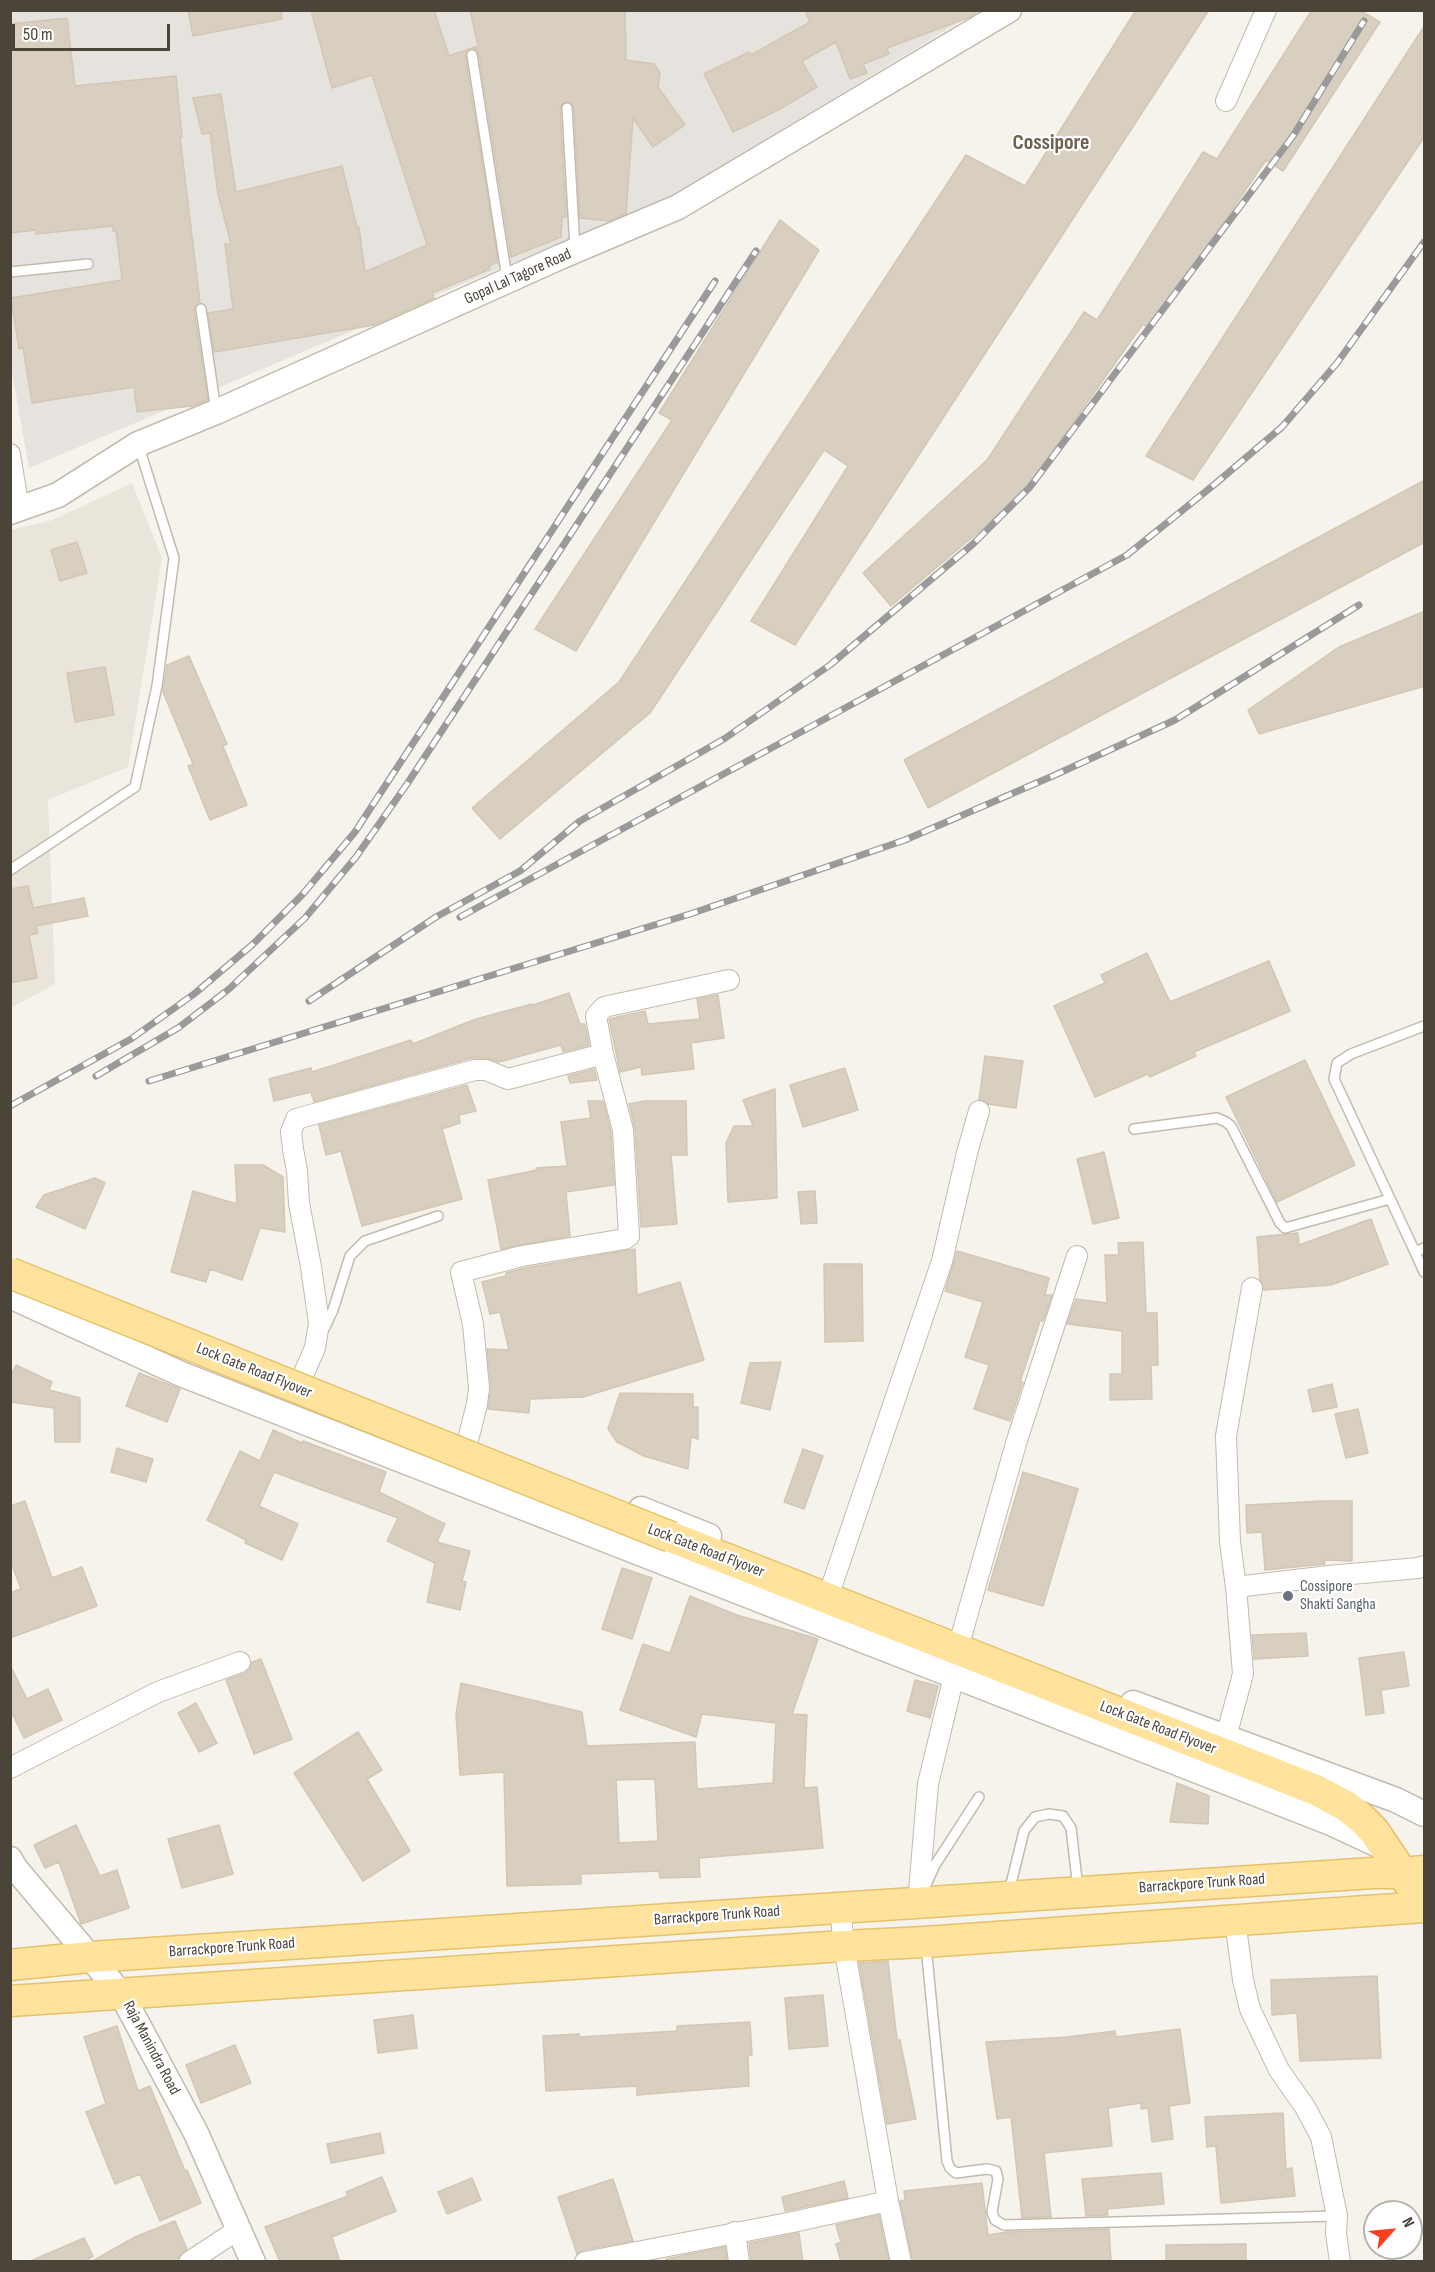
<!DOCTYPE html>
<style>
body{margin:0}
#map{position:relative;width:1435px;height:2272px;overflow:hidden;background:#f6f3ec;font-family:"Sofia Sans Condensed",sans-serif}
canvas{display:block}
.frame{position:absolute;inset:0;border:12px solid #4b4439;pointer-events:none}
.north{position:absolute;left:1363px;top:2200px;width:60px;height:60px;box-sizing:border-box;background:#fff;border:2px solid #b7b4b0;border-radius:50%;rotate:63deg;font-size:16px;font-weight:700;line-height:24px;text-align:center;color:#4b4439}
.north::after{content:'';display:block;margin:auto;width:21px;height:27px;background:#fc3f1d;clip-path:polygon(50% 0,100% 100%,50% 72%,0 100%)}
.scale{position:absolute;left:12px;top:24px;width:158px;height:27px;box-sizing:border-box;border:3px solid #4b4439;border-top:0;padding-left:8px;font-size:18px;line-height:21px;white-space:nowrap;color:#4b4439;-webkit-text-stroke:4px #fff;paint-order:stroke}
</style>
<div id="map">
<canvas width="1435" height="2272"></canvas>
<div class="frame"></div>
<div class="north">N</div>
<div class="scale">50 m</div>
</div>
<script>
const c = document.querySelector('canvas').getContext('2d');
c.lineJoin = 'round';
function paint(path, color) { c.fillStyle = color; c.fill(path, 'evenodd'); }
const poly = rows => new Path2D(rows.map(r => 'M' + r).join(''));
function stroke(path, color, width, dash) { c.strokeStyle = color; c.lineWidth = width; c.lineCap = dash ? 'butt' : 'round'; c.setLineDash(dash || []); c.stroke(path); }
function drawText(font, color, halo, rows, align = 'center') {
  c.font = font + ' "Sofia Sans Condensed",sans-serif'; c.lineWidth = 4.5; c.setLineDash([]); c.textBaseline = 'middle'; c.strokeStyle = halo; c.fillStyle = color; for (const [text, x, y, turn = 0] of rows) {
    c.save(); c.translate(x, y); c.rotate((+turn || 0) * Math.PI / 180); c.textAlign = isNaN(turn) ? turn : align; if (halo) c.strokeText(text, 0, 0); c.fillText(text, 0, 0); c.restore();
  }
}
paint(poly([
 [132,483,162,558,128,767,48,800,55,984,11,1008,11,530,53,520]
]), '#eae5da');
paint(poly([
 [966,10,968,17,673,195,29,468,10,361,10,11]
]), '#e6e2dd');
const building = poly([
 [188,10,281,10,282,19,193,36,188,10],
 [311,10,434,10,449,56,478,46,470,10,625,10,626,60,654,64,660,73,658,87,685,125,653,147,633,118,626,214,609,221,580,218,574,108,569,102,563,103,560,108,566,217,562,217,561,237,511,257,479,54,475,49,468,49,465,56,498,262,489,266,490,269,432,293,434,298,374,325,214,352,208,313,233,309,225,244,231,244,218,194,210,133,202,134,193,98,221,94,236,192,342,166,357,227,359,227,365,272,427,245,372,75,332,88,311,10],
 [805,10,980,10,970,17,887,48,889,54,863,64,867,73,850,79,836,42,802,61,817,87,778,110,733,132,704,74,749,52,751,55,810,22,805,10],
 [1136,10,1209,10,795,645,751,621,848,466,824,450,650,713,500,839,472,808,619,682,966,155,1025,186,1136,10],
 [1312,10,1359,10,1380,22,1283,171,1266,160,1151,329,1143,324,1020,497,891,606,863,573,987,460,1084,312,1097,320,1203,152,1217,159,1312,10],
 [67,18,75,86,176,76,182,137,180,137,200,302,195,306,194,310,208,400,192,406,137,412,134,387,32,403,23,348,19,349,11,298,122,280,116,231,113,231,113,226,36,234,36,230,10,233,10,24,67,18],
 [1425,25,1425,136,1193,480,1146,456,1425,25],
 [780,220,819,250,576,651,535,629,672,420,659,413,780,220],
 [1425,480,1425,542,928,808,904,760,1425,480],
 [77,542,87,573,60,581,51,550,77,542],
 [1425,611,1425,686,1259,734,1248,710,1339,647,1425,611],
 [189,656,227,744,223,746,247,805,210,820,188,766,193,764,163,692,167,665,189,656],
 [105,667,114,715,75,722,67,673,105,667],
 [28,886,33,908,84,898,88,916,36,926,38,933,29,935,37,978,10,983,10,889,28,886],
 [1147,953,1170,1002,1269,961,1290,1011,1194,1052,1196,1056,1150,1077,1148,1074,1095,1097,1054,1006,1105,983,1101,975,1147,953],
 [569,993,580,1024,585,1024,589,1045,563,1052,561,1045,499,1062,486,1058,472,1058,314,1102,311,1092,274,1101,269,1079,311,1068,312,1072,411,1040,413,1044,476,1019,532,1004,533,1005,569,993],
 [718,995,724,1038,691,1043,694,1069,642,1075,641,1067,620,1072,609,1019,645,1011,648,1024,700,1019,697,999,718,995],
 [985,1056,1023,1061,1016,1108,988,1104,979,1099,985,1056],
 [1305,1060,1355,1165,1277,1202,1226,1097,1305,1060],
 [845,1068,858,1110,803,1127,790,1085,845,1068],
 [594,1069,597,1080,570,1083,568,1076,594,1069],
 [467,1085,476,1111,459,1115,460,1123,442,1129,462,1199,362,1226,341,1151,326,1155,319,1125,467,1085],
 [775,1089,777,1198,728,1202,726,1143,734,1126,753,1126,743,1100,775,1089],
 [588,1101,603,1101,611,1132,614,1185,566,1192,570,1236,501,1249,488,1180,537,1170,536,1168,567,1166,561,1122,591,1118,588,1101],
 [645,1101,686,1101,687,1155,671,1155,677,1224,641,1227,635,1129,629,1104,645,1101],
 [1104,1152,1119,1218,1093,1224,1077,1159,1104,1152],
 [235,1165,263,1165,283,1177,285,1232,260,1228,242,1280,210,1269,206,1282,171,1272,193,1191,237,1204,235,1165],
 [95,1178,105,1183,85,1229,36,1207,44,1195,95,1178],
 [815,1191,817,1223,801,1224,798,1192,815,1191],
 [1371,1219,1388,1264,1331,1285,1264,1290,1260,1279,1257,1237,1298,1233,1299,1245,1371,1219],
 [1143,1242,1146,1313,1157,1313,1158,1365,1151,1365,1152,1399,1110,1400,1110,1374,1122,1374,1122,1331,1067,1324,1076,1299,1107,1303,1105,1255,1119,1255,1118,1243,1143,1242],
 [635,1249,637,1295,680,1282,704,1360,583,1397,530,1399,529,1413,488,1409,491,1387,487,1349,509,1350,500,1312,490,1314,482,1282,506,1276,506,1273,525,1268,635,1249],
 [957,1251,1049,1278,1045,1295,1052,1295,1043,1321,1040,1321,1020,1382,1023,1382,1010,1421,974,1409,989,1365,965,1357,983,1302,945,1291,957,1251],
 [824,1264,862,1264,863,1341,825,1342,824,1264],
 [781,1362,770,1410,741,1403,750,1363,781,1362],
 [16,1365,52,1382,49,1390,80,1398,80,1442,55,1442,54,1408,10,1402,10,1378,16,1365],
 [139,1373,180,1389,167,1422,126,1406,139,1373],
 [1332,1384,1337,1407,1313,1412,1308,1390,1332,1384],
 [620,1393,693,1394,693,1407,698,1407,698,1439,691,1437,688,1469,644,1456,617,1442,608,1429,620,1393],
 [1358,1409,1368,1453,1346,1458,1335,1414,1358,1409],
 [273,1430,302,1443,303,1441,386,1472,379,1492,445,1524,437,1542,470,1551,462,1581,466,1582,460,1610,427,1602,435,1563,387,1541,398,1518,274,1472,259,1506,298,1524,282,1560,245,1543,246,1540,207,1520,240,1451,260,1461,273,1430],
 [117,1448,153,1459,146,1482,111,1472,117,1448],
 [803,1449,823,1456,804,1509,784,1502,803,1449],
 [1023,1472,1078,1489,1043,1606,988,1590,1023,1472],
 [25,1501,52,1578,82,1567,97,1606,10,1638,10,1593,21,1589,10,1560,10,1506,25,1501],
 [1323,1501,1352,1501,1352,1561,1324,1560,1325,1564,1265,1570,1262,1532,1247,1533,1246,1505,1323,1501],
 [622,1568,652,1578,632,1639,602,1629,622,1568],
 [690,1596,734,1614,818,1639,792,1714,807,1715,804,1788,817,1787,823,1848,699,1858,700,1877,660,1878,659,1871,581,1874,581,1884,507,1886,504,1772,460,1775,456,1714,461,1683,582,1712,587,1746,695,1742,697,1789,773,1783,776,1723,702,1714,696,1737,620,1710,643,1644,670,1653,690,1596],
 [655,1779,658,1841,619,1843,616,1780,655,1779],
 [1306,1633,1308,1656,1254,1659,1252,1635,1306,1633],
 [1404,1652,1409,1686,1381,1690,1384,1713,1366,1715,1359,1658,1404,1652],
 [261,1659,292,1739,254,1754,226,1680,245,1673,250,1669,252,1662,261,1659],
 [10,1665,27,1699,48,1689,62,1720,24,1738,10,1709,10,1665],
 [915,1680,938,1686,930,1718,907,1711,915,1680],
 [196,1703,217,1743,199,1752,178,1713,196,1703],
 [358,1732,382,1770,367,1779,410,1851,363,1881,294,1773,358,1732],
 [1177,1783,1209,1796,1208,1824,1170,1822,1177,1783],
 [76,1825,100,1876,117,1870,129,1908,81,1924,59,1862,45,1868,34,1845,76,1825],
 [219,1825,233,1874,182,1888,168,1839,219,1825],
 [888,1961,897,2040,900,2040,916,2119,887,2124,859,1963,888,1961],
 [1377,1976,1381,2058,1300,2061,1297,2013,1272,2015,1271,1980,1377,1976],
 [823,1995,828,2046,789,2049,785,1998,823,1995],
 [413,2015,417,2048,378,2053,374,2020,413,2015],
 [750,2022,752,2055,748,2056,749,2086,637,2095,637,2086,546,2091,543,2036,579,2034,579,2037,677,2031,677,2026,750,2022],
 [117,2026,138,2091,150,2086,185,2171,187,2170,201,2203,160,2221,140,2174,115,2184,86,2112,106,2104,84,2037,117,2026],
 [1180,2029,1190,2103,1169,2106,1173,2139,1152,2142,1148,2108,1141,2109,1141,2103,1108,2108,1112,2146,1044,2153,1051,2217,1022,2218,1011,2117,997,2119,986,2042,1067,2037,1115,2031,1116,2037,1180,2029],
 [235,2045,251,2083,201,2103,186,2065,235,2045],
 [1283,2113,1286,2169,1292,2168,1295,2196,1221,2203,1216,2146,1207,2147,1205,2117,1283,2113],
 [380,2133,384,2153,331,2163,327,2144,380,2133],
 [1161,2173,1164,2204,1107,2209,1108,2215,1086,2216,1082,2179,1161,2173],
 [382,2177,396,2211,332,2237,340,2262,280,2262,265,2227,348,2196,346,2192,382,2177],
 [472,2178,481,2200,447,2214,438,2192,472,2178],
 [613,2179,633,2241,583,2250,577,2254,558,2197,613,2179],
 [844,2181,848,2198,785,2211,782,2197,844,2181],
 [982,2183,988,2235,1007,2232,1109,2229,1111,2262,913,2262,900,2201,905,2200,904,2191,982,2183],
 [879,2215,889,2262,841,2262,836,2244,841,2242,836,2225,879,2215],
 [175,2221,187,2249,179,2256,177,2262,91,2262,135,2237,175,2221],
 [799,2233,803,2262,751,2262,749,2243,799,2233],
 [84,2238,93,2256,83,2262,28,2262,84,2238],
 [1246,2244,1246,2262,1166,2262,1166,2245,1246,2244],
 [725,2247,727,2262,666,2262,666,2259,725,2247]
]);
paint(building, '#d8cfc1');
stroke(building, '#d3c7b4', 1.5);
const service = poly([
 [472,55,507,278],
 [567,108,575,249],
 [10,272,88,264],
 [201,309,216,411],
 [10,870,135,787,157,686,174,558,138,444],
 [1424,1026,1351,1054,1337,1063,1334,1079,1415,1252,1424,1248],
 [1134,1129,1217,1118,1226,1122,1231,1126,1280,1223,1285,1228,1390,1199],
 [1415,1252,1424,1272],
 [324,1329,333,1310,350,1256,365,1241,438,1216],
 [925,1887,935,1865,979,1797],
 [1009,1892,1024,1831,1035,1817,1049,1814,1063,1816,1071,1828,1078,1889],
 [926,1946,947,2161,950,2168,956,2173,987,2169,996,2171,998,2179,992,2212,995,2220,1004,2225,1337,2216]
]);
const minor = poly([
 [1226,101,1266,10],
 [10,454,19,509],
 [603,1054,596,1016,604,1007,729,980],
 [303,1375,315,1348,319,1323,311,1267,299,1203,297,1171,293,1149,291,1132,296,1119,475,1070,486,1070,508,1079,603,1054,623,1130,629,1236,625,1239,522,1256,461,1272,473,1324,479,1388,477,1404,468,1440],
 [832,1585,942,1261,967,1153,979,1111],
 [1236,1587,1329,1576,1418,1568,1424,1566],
 [961,1637,1017,1440,1077,1256],
 [1226,1737,1243,1674,1236,1587,1230,1542,1226,1436,1252,1288],
 [10,1768,158,1692,240,1662],
 [918,1903,928,1784,954,1676],
 [840,1908,844,1946,888,2201,901,2262],
 [1235,1920,1243,1980,1250,2009,1279,2070,1305,2107,1321,2137,1337,2216,1336,2233,1340,2262],
 [735,2232,739,2262],
 [189,2262,239,2229],
 [585,2262,793,2222,888,2201]
]);
const tertiary = poly([
 [10,512,58,495,138,444,216,412,560,257,678,207,1009,10],
 [10,1296,181,1374,1331,1823,1387,1849],
 [641,1509,709,1536],
 [1133,1703,1396,1800,1424,1814],
 [10,1859,15,1868,122,1995,196,2133,253,2262]
]);
const primary = poly([
 [671,1537,1316,1790,1346,1806,1362,1819,1374,1831,1411,1886],
 [10,1965,90,1957,1373,1873,1403,1873,1424,1871],
 [10,2001,844,1946,925,1942,1424,1907]
]);
stroke(service, '#c2bbae', 12);
stroke(minor, '#c2bbae', 22);
stroke(tertiary, '#c2bbae', 27);
stroke(primary, '#e6c16a', 33);
stroke(service, '#fff', 9);
stroke(minor, '#fff', 20);
stroke(tertiary, '#fff', 24);
stroke(primary, '#ffe39c', 30);
const rail = poly([
 [460,917,1127,555,1215,484,1282,427,1337,363,1424,242],
 [309,1001,436,917,520,871,580,821,724,739,830,665,973,544,1030,487,1293,136,1364,21],
 [96,1076,178,1028,229,989,305,918,356,857,407,784,756,251],
 [149,1081,690,914,905,840,1055,775,1175,720,1359,605],
 [10,1106,131,1039,194,994,252,945,302,895,355,832,715,281]
]);
stroke(rail, '#9a9a9a', 7);
stroke(rail, '#fff', 4.5, [14]);
const primaryBridge = poly([
 [10,1273,671,1537]
]);
stroke(primaryBridge, '#e6c16a', 33, []);
stroke(primaryBridge, '#ffe39c', 30);
for (const [x, y, r, color] of [
 [1288,1596,6,"#6b7280"]
]) { const dot = new Path2D(); dot.arc(x, y, r, 0, 2 * Math.PI); c.fillStyle = color; c.fill(dot); stroke(dot, '#fff', 2); }
drawText('16px', '#4b4439', '#fff', [
 ["Gopal Lal Tagore Road",518,277,-24],
 ["Lock Gate Road Flyover",254,1371,22],
 ["Lock Gate Road Flyover",706,1551,21],
 ["Lock Gate Road Flyover",1158,1728,21],
 ["Barrackpore Trunk Road",1202,1884,-4],
 ["Barrackpore Trunk Road",717,1916,-4],
 ["Barrackpore Trunk Road",232,1948,-4],
 ["Raja Manindra Road",151,2048,62]
]);
drawText('16px', '#5b616d', '#fff', [
 ["Cossipore",1300,1587],
 ["Shakti Sangha",1300,1605]
], 'left');
drawText('bold 22px', '#6e6250', '#fff', [
 ["Cossipore",1051,143]
]);
</script>
